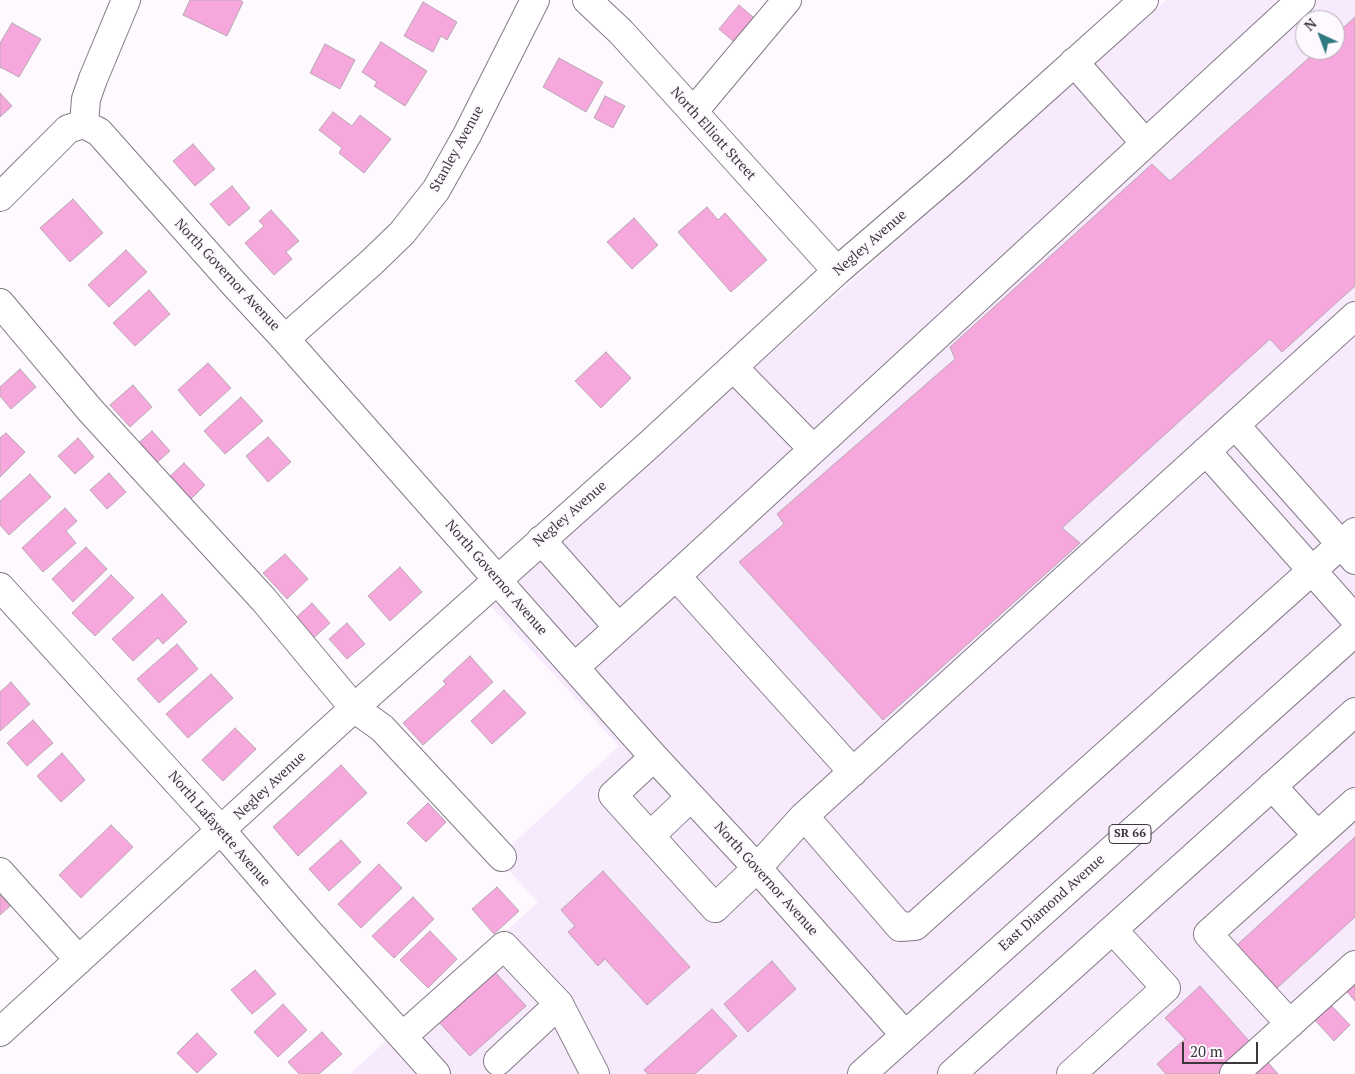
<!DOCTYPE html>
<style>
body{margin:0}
#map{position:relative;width:1355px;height:1074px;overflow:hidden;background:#fdf9ff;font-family:"PT Serif",serif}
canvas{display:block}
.north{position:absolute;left:1295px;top:10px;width:50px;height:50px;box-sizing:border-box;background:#fdf9ff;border:1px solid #afabb1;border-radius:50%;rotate:317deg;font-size:14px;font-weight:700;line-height:20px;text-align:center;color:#3b373c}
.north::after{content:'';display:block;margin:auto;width:18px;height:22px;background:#317981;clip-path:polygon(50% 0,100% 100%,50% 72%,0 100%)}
.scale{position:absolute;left:1182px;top:1042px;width:76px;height:22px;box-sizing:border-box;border:2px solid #3b373c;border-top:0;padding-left:6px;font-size:15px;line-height:18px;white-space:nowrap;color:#3b373c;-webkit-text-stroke:4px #fdf9ff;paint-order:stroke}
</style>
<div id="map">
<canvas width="1355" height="1074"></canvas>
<div class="north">N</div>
<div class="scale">20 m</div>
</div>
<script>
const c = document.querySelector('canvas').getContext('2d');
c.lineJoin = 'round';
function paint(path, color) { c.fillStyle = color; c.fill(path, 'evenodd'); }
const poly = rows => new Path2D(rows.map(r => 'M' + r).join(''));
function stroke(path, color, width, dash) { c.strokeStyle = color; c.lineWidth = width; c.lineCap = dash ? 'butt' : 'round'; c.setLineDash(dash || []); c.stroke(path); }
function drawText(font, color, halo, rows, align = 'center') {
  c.font = font + ' "PT Serif",serif'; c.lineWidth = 4.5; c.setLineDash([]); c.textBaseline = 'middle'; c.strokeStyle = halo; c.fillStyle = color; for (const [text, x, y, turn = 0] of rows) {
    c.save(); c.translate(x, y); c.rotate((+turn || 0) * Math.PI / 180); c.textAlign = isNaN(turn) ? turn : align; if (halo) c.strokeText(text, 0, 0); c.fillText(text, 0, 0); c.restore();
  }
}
paint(poly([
 [1166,0,1355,0,1355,957,1226,1074,350,1074,538,902,497,858,619,746,490,605],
 [1305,20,1335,20,1335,50,1305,50]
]), '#f8eafd');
const building = poly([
 [190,0,240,0,243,2,227,36,183,15,190,0],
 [423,2,457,22,447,40,441,36,433,52,404,36,423,2],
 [739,5,760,23,740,47,719,29,739,5],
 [1355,17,1355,286,1282,352,1270,339,1062,528,1080,543,883,720,739,562,784,524,777,514,955,359,950,347,1152,164,1170,181,1318,50,1335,50,1335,35,1355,17],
 [12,23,41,39,19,77,0,67,0,43,12,23],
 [381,42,427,71,405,106,374,86,377,82,362,72,381,42],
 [325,44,355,60,340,89,310,73,325,44],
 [559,58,603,82,586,112,543,87,559,58],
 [0,93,12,106,0,117,0,93],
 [605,96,625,106,613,128,594,118,605,96],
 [333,112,352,126,360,115,391,139,364,173,339,153,342,148,319,130,333,112],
 [193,144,215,169,195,186,173,161,193,144],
 [232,186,250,208,229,226,210,204,232,186],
 [73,199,103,233,70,262,40,228,73,199],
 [707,207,718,220,725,213,767,260,731,292,678,232,707,207],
 [271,210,299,241,286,252,292,259,274,275,245,243,264,226,259,221,271,210],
 [634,218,658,245,632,269,607,242,634,218],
 [126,250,147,272,109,307,88,285,126,250],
 [149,290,170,314,135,346,113,323,149,290],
 [606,352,631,378,601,408,575,381,606,352],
 [208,363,231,388,200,416,178,390,208,363],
 [20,369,36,387,11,409,0,396,0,387,20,369],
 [133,385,152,407,130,427,110,405,133,385],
 [241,397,263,421,225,454,204,431,241,397],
 [152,431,170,451,153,466,135,446,152,431],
 [6,433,25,452,0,477,0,438,6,433],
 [268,437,291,462,268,482,246,456,268,437],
 [78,438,94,457,75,474,58,456,78,438],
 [184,463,205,485,184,506,162,484,184,463],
 [109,473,126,492,107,509,90,490,109,473],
 [30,474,51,497,9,535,0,525,0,501,30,474],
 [65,508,77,521,66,531,76,543,43,572,22,548,65,508],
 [86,547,107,569,73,602,52,579,86,547],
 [285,554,308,579,287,599,263,573,285,554],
 [400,567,422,592,390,621,368,596,400,567],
 [111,575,134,598,95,636,72,613,111,575],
 [162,594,187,622,163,644,158,638,133,661,112,639,162,594],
 [312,603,330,623,307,644,289,624,312,603],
 [347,623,365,644,347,659,329,639,347,623],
 [177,644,198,669,159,703,137,679,177,644],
 [470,656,493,682,423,745,403,723,446,684,443,681,470,656],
 [211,674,233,698,188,738,166,714,211,674],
 [11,682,30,704,0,731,0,692,11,682],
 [504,690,526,713,492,744,471,721,504,690],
 [33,720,53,743,27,766,7,743,33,720],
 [235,728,256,749,223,781,202,760,235,728],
 [62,753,85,780,61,802,37,776,62,753],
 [341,765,367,793,298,856,273,827,341,765],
 [428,803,446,822,426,842,407,823,428,803],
 [111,825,133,847,81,898,59,875,111,825],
 [1355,837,1355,917,1277,988,1237,945,1355,837],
 [341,840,361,862,329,891,309,869,341,840],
 [379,864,402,888,361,928,338,904,379,864],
 [603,871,690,967,647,1005,605,959,598,966,568,932,575,926,561,910,603,871],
 [497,887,519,911,494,934,472,909,497,887],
 [0,894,10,906,0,915,0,894],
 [413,897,434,919,394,958,372,936,413,897],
 [430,931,457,959,428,988,400,960,430,931],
 [772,961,796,989,748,1032,724,1004,772,961],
 [255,970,276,994,252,1014,231,990,255,970],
 [494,971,526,1006,470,1056,438,1021,494,971],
 [1355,974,1355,1001,1342,986,1355,974],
 [1200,986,1251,1043,1217,1074,1166,1074,1157,1064,1185,1039,1165,1018,1200,986],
 [1328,1002,1350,1025,1334,1041,1312,1017,1328,1002],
 [283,1004,307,1030,278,1057,254,1032,283,1004],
 [712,1009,737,1036,695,1074,648,1074,644,1070,712,1009],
 [322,1032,342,1054,319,1074,299,1074,288,1062,322,1032],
 [197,1033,217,1054,197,1073,177,1053,197,1033],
 [1265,1059,1278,1074,1248,1074,1265,1059]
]);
paint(building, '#f6a7dc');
stroke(building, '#b7a9b2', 1);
const minor = poly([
 [587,0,621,32,837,271],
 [1074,62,1145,143],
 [693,112,787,0],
 [84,124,99,132,235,285,285,339,497,579,509,594,654,757,757,868,905,1035],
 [84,124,86,99,93,79,126,0],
 [0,197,68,129,84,124],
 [0,303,90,410,264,600,354,708,382,728,502,857],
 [285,339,372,262,402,233,436,190,467,135,535,0],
 [733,367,813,449],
 [1235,425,1355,560],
 [1206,451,1355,619],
 [541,540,618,627],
 [676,576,853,772],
 [0,587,221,830,305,928,436,1074],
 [575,667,676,576,1301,0],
 [654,757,613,795,715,908,757,868,804,816,1355,316],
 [1272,786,1317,835],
 [804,816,900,927,915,926,1355,532],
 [650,836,691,797],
 [0,872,79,960],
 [1290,1024,1208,934,1355,802],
 [0,1032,354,708,651,443,837,271,958,167,1144,0],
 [403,1036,504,946,559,1004,595,1074],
 [498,1061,559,1004],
 [1071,1074,1166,988,1113,930],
 [1234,1074,1355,965]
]);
const major = poly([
 [862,1074,1355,632],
 [952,1074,1355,712]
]);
stroke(minor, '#837a86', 30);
stroke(major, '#837a86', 30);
stroke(minor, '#fff', 28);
stroke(major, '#fff', 28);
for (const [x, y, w] of [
 [1130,834,42]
]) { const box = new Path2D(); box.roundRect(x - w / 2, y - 9.5, w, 19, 4); c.fillStyle = '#fdf9ff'; c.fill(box); stroke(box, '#3b373c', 1); }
drawText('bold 12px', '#3b373c', null, [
 ["SR 66",1130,834]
]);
drawText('14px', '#3b373c', '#fdf9ff', [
 ["North Elliott Street",713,134,48],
 ["Stanley Avenue",457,149,-61],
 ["Negley Avenue",870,243,-41],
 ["North Governor Avenue",227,275,47],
 ["Negley Avenue",570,514,-41],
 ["North Governor Avenue",496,578,49],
 ["Negley Avenue",270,786,-43],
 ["North Lafayette Avenue",219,829,49],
 ["North Governor Avenue",766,879,48],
 ["East Diamond Avenue",1052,903,-42]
]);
</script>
